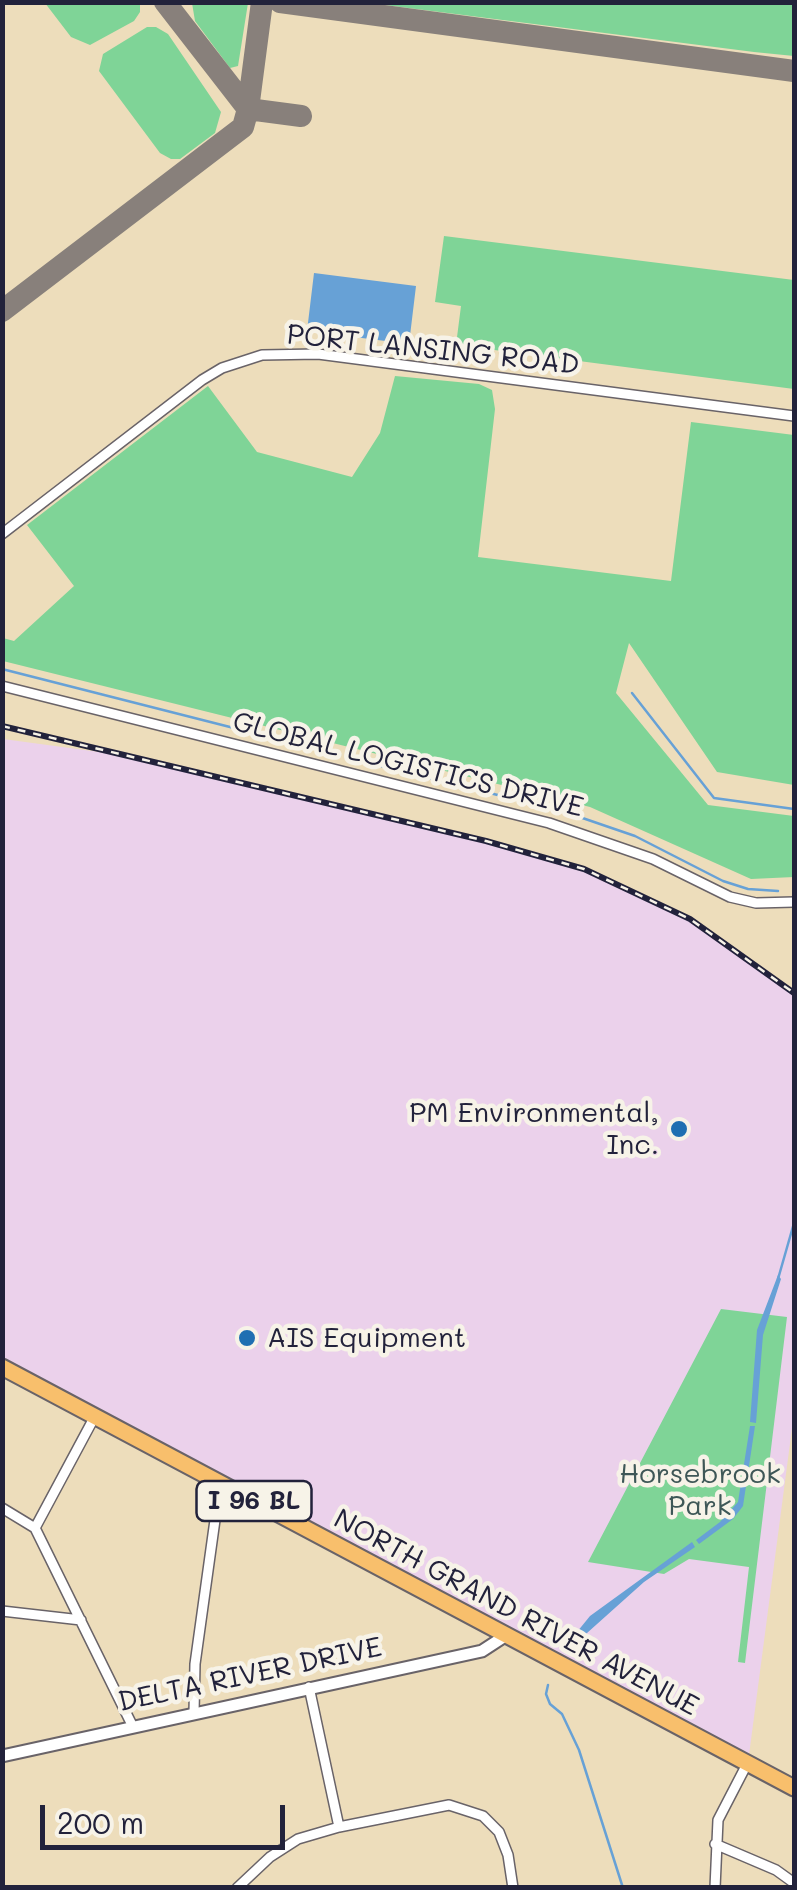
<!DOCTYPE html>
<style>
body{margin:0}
#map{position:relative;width:797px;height:1890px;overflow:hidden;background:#edddbb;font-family:Mali,sans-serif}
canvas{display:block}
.frame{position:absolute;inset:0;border:5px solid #22223b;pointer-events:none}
.scale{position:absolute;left:40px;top:1805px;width:245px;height:45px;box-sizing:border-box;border:5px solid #22223b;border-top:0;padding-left:12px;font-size:30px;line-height:35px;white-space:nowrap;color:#22223b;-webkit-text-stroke:8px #f7f3e8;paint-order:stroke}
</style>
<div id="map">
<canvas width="797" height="1890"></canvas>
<div class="frame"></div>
<div class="scale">200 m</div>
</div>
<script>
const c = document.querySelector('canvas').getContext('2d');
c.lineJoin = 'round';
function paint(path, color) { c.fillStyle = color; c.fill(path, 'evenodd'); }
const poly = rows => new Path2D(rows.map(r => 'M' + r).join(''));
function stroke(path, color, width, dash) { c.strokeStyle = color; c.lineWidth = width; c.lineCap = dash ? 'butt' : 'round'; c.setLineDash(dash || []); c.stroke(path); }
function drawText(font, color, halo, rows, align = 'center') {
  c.font = font + ' Mali,sans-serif'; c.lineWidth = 9; c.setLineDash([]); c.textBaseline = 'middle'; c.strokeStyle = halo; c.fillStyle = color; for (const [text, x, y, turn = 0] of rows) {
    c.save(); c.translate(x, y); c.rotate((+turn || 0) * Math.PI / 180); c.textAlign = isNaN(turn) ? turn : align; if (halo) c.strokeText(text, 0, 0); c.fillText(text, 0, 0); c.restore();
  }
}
paint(poly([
 [3,739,129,756,486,841,584,869,690,919,794,995,794,1413,749,1755,3,1364]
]), '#ebd1eb');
paint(poly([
 [45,3,140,3,140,12,134,21,90,45,71,37],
 [192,3,248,3,238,66,230,68,195,21],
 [369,3,794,3,794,56,754,52],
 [147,27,156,27,168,34,221,112,215,133,180,159,171,159,160,153,99,71,103,54],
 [444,236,794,280,794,389,456,345,461,306,435,302],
 [395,376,479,384,492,390,495,409,478,557,671,581,691,422,794,435,794,785,717,772,629,643,616,693,708,805,794,816,794,877,751,879,590,807,3,661,3,638,14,641,74,586,27,525,208,386,257,452,352,477,380,433],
 [721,1309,787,1317,745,1663,738,1662,749,1567,689,1559,664,1574,588,1562]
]), '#7fd497');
paint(poly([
 [314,273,416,286,409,344,307,331],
 [778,1275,781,1279,763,1335,756,1423,750,1422,757,1330],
 [750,1426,755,1426,743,1506,733,1519,699,1544,696,1540,720,1522,738,1502],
 [692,1542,695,1547,644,1582,568,1650,564,1648,590,1616]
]), '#67a1d6');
stroke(poly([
 [2,669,340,755],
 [632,693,714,798,794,809],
 [361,761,562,811,635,836,723,881,748,889,778,891],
 [778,1279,794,1223],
 [548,1685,546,1694,550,1704,562,1714,579,1750,623,1888]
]), '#67a1d6', 2.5);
stroke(poly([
 [262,2,248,109,301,116],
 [280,2,794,71],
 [2,311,243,127,248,109,165,2]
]), '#88807b', 22);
const minor = poly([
 [2,534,202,380,222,368,262,355,318,354,794,416],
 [2,686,549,823,653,859,730,897,756,903,794,902],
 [2,1508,35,1528,133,1727],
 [35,1528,95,1416],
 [2,1611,81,1620],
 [309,1687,339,1827],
 [194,1713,195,1664,220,1484],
 [715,1844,776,1870,794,1883],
 [237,1888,270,1857,298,1839,339,1827,449,1805,483,1816,499,1832,508,1855,513,1888],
 [715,1888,718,1820,747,1764]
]);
const tertiary = poly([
 [2,1756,482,1651,505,1636]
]);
const primary = poly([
 [2,1367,794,1788]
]);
stroke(minor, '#696368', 12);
stroke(tertiary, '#696368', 15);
stroke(primary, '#696368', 19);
stroke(minor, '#fff', 9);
stroke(tertiary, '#fff', 11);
stroke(primary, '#f8bf6c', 15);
const rail = poly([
 [2,726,486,841,584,869,690,919,794,993]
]);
stroke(rail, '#22223b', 6);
stroke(rail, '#f7f3e8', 2.5, [8]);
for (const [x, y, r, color] of [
 [679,1129,10,"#1f6fb2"],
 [247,1338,10,"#1f6fb2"]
]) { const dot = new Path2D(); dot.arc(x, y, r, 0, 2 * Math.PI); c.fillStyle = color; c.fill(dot); stroke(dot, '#f7f3e8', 4); }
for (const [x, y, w] of [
 [254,1501,115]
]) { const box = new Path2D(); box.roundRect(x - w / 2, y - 20, w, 40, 8); c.fillStyle = '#f7f3e8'; c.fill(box); stroke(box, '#22223b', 2.5); }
drawText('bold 25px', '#22223b', null, [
 ["I 96 BL",254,1501]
]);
drawText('28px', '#22223b', '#f7f3e8', [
 ["PORT LANSING ROAD",433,350,6],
 ["GLOBAL LOGISTICS DRIVE",408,765,14],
 ["NORTH GRAND RIVER AVENUE",516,1613,28],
 ["DELTA RIVER DRIVE",250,1675,-12]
]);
drawText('28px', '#22223b', '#f7f3e8', [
 ["PM Environmental,",659,1113],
 ["Inc.",659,1145],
 ["AIS Equipment",267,1338,"left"]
], 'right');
drawText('28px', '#3e5757', '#f7f3e8', [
 ["Horsebrook",700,1474],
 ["Park",700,1506]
]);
</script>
